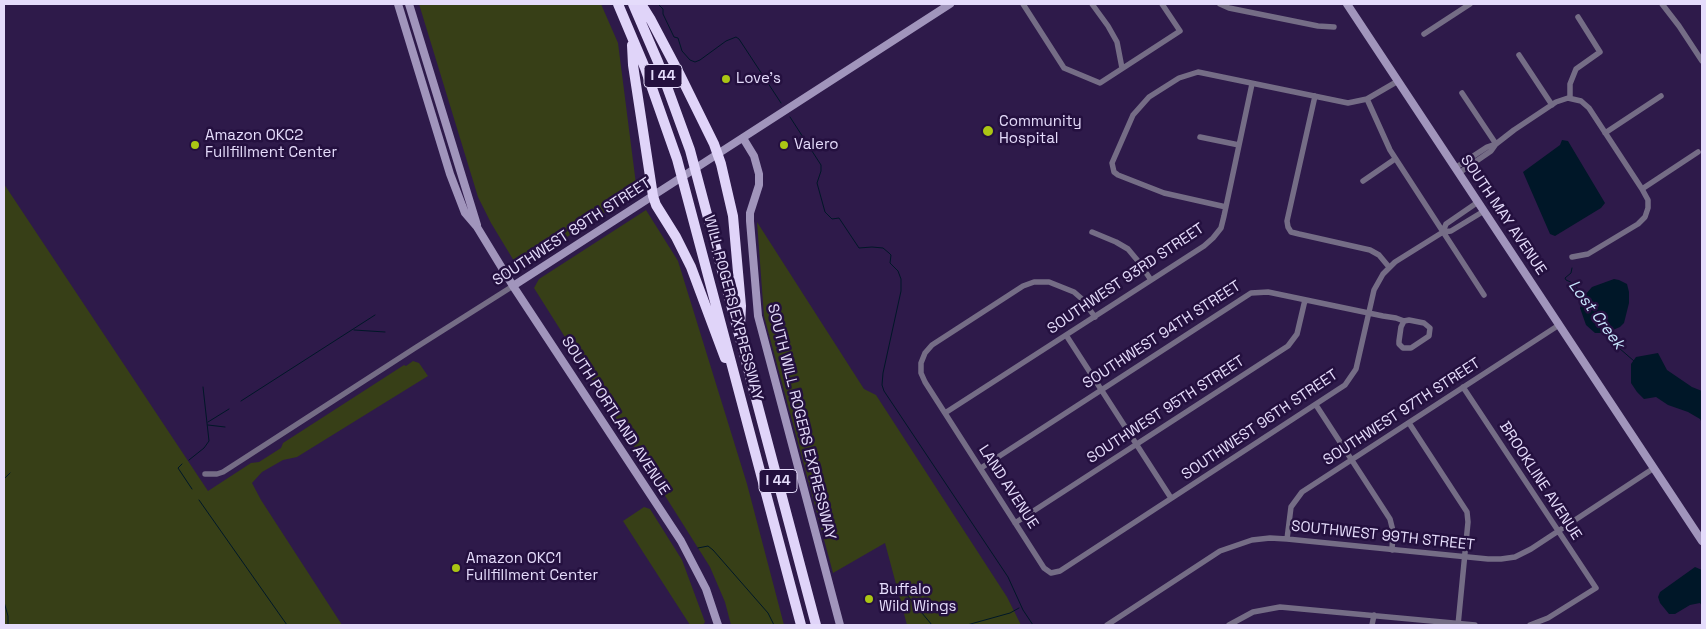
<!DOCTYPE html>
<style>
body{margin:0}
#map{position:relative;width:1706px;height:629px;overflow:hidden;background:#2e1a4a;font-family:"Space Grotesk",sans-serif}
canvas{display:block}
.frame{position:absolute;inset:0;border:5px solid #e5dcfb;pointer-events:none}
</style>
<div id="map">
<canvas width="1706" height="629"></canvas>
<div class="frame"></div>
</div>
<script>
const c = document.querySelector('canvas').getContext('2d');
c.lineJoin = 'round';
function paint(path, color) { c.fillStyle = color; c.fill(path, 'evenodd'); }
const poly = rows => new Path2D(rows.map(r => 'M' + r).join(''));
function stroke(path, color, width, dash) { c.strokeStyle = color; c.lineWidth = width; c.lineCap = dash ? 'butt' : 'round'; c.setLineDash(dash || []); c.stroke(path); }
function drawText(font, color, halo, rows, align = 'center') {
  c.font = font + ' "Space Grotesk",sans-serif'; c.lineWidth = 5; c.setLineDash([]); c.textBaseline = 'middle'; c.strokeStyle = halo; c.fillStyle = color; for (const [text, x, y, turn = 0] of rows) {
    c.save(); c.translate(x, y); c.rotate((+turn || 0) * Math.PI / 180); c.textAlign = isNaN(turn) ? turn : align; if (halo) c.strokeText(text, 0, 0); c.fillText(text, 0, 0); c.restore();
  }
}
paint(poly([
 [419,4,601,4,618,43,637,192,525,264,514,261,491,223,478,197],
 [4,184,208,491,251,463,259,462,281,448,283,443,404,365,406,366,413,361,419,363,428,376,297,457,283,460,262,472,252,483,261,500,342,625,4,625],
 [646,210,678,261,747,484,784,625,731,625,725,602,710,567,534,288,539,279],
 [757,222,864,389,876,395,1007,597,1021,625,907,625,885,543,833,573,764,316],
 [644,507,650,509,682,560,705,622,703,625,690,625,623,521]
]), '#373f17');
paint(poly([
 [1562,140,1568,141,1605,203,1601,208,1555,236,1550,234,1523,172,1560,145],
 [1614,279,1619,280,1627,284,1629,292,1629,303,1624,323,1620,327,1606,333,1595,333,1586,325,1580,308,1585,295,1592,287],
 [1658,353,1667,370,1692,387,1702,391,1702,423,1700,419,1688,412,1668,405,1656,397,1644,399,1637,392,1631,383,1631,364,1636,357],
 [1695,567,1702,570,1702,606,1700,603,1690,605,1675,614,1669,614,1660,603,1658,597,1660,592]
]), '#001728');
stroke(poly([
 [658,4,663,9,663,14,674,37,678,38,682,51,690,60,695,62,700,60,726,41,736,37,739,39,781,103],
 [790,117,821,165,821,171,817,183,825,212,832,219,839,218,859,248,872,247,883,248,889,253,891,255,890,263,898,271,901,279,901,291,883,373,882,385,884,391,1008,577,1023,610,1033,625],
 [1572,268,1571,273,1565,278,1566,280,1575,284,1579,292,1585,296],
 [354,330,385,332],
 [1608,330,1619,348,1634,361],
 [241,401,375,315],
 [208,422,229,409],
 [208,425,225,427],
 [189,460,204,448,209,441,203,387],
 [182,464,178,468,192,489],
 [4,479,10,473],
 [199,500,287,625],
 [698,548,708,546,713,550,768,613,774,625],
 [896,585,901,588,932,625],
 [4,602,8,616,8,625],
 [967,625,1010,613,1019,608]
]), '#001728', 1);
stroke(poly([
 [1023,4,1064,68,1100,83,1180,31,1162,4],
 [1092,4,1108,26,1117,42,1122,68],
 [1220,4,1229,8,1318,26,1334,27],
 [1662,4,1679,26,1702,61],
 [1424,34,1470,4],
 [1519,55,1552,105],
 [1462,93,1496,144],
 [1315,96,1287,221,1288,227,1291,232,1299,234,1370,250,1379,255,1389,267],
 [1570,98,1570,84,1576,69,1600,52,1578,17],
 [1367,99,1390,150,1484,295],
 [1605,133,1661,96],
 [1200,137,1239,145],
 [1455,168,1487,147,1496,144],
 [1459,173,1491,151,1496,144,1514,130,1556,102,1568,98,1581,101,1589,108,1642,189,1648,200,1648,208,1645,217,1638,224,1588,254,1572,257],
 [1363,181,1395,159],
 [1642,189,1698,152],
 [1226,207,1164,193,1118,175,1114,172,1112,163,1133,115,1149,97,1179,78,1198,72,1348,103,1367,99,1398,81],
 [1092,232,1116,242,1128,249,1138,261,1151,280],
 [1443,232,1446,224,1478,202],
 [1095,317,1082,299,1074,292,1049,282,1034,282,1023,286,932,345,925,353,921,363,921,373,925,382,1044,568,1051,573,1060,571,1345,385,1356,369,1374,290,1383,274,1395,262,1443,232,1451,231,1484,211],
 [1066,335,1171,498],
 [1463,387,1596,588,1548,618,1530,625],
 [1316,405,1390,519,1393,531,1392,550],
 [945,413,1204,246,1213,238,1221,228,1224,216,1252,84],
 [1409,423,1467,512,1468,522,1458,625],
 [981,468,1251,293,1268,292,1383,316,1396,318,1404,321,1409,320,1424,323,1430,328,1429,336,1411,348,1403,348,1399,344,1399,341,1401,327,1404,321],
 [205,474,217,474,223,472,415,348,513,286],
 [1015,523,1288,346,1297,334,1305,300],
 [1287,539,1291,507,1302,492,1559,325],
 [1107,625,1220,551,1252,540,1270,538,1287,539,1488,559,1501,559,1515,557,1531,549,1654,468],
 [1229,625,1253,612,1280,607,1475,625],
 [1372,625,1374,615]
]), '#756d86', 5.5);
stroke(poly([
 [398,4,450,174,465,213,477,227,513,286,681,541,706,589,718,625],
 [409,4,477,225],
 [1347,4,1702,541],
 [743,138,754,156,759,174,759,185,750,213,750,221,758,316,840,625],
 [513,286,950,4]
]), '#a195bc', 8);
stroke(poly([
 [618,4,645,68,677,159,801,625],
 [633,4,658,62,690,150,816,625],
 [641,4,651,20,679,73,714,144,721,164,733,216,741,306,740,327],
 [632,45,633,65,653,196,656,205,676,237,691,267,725,358]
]), '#e0d4f9', 10);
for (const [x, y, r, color] of [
 [726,79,5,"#abc614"],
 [988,131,6,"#abc614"],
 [195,145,5,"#abc614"],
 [784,145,5,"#abc614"],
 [456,568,5,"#abc614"],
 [869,599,5,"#abc614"]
]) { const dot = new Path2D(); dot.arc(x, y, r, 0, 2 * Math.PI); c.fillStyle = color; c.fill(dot); stroke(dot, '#24103f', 2); }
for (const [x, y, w] of [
 [663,76,38],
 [778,481,38]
]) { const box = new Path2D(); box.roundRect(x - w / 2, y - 11.5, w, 23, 4); c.fillStyle = '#24103f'; c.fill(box); stroke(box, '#e5dcfb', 1); }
drawText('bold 14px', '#e5dcfb', null, [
 ["I 44",663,76],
 ["I 44",778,481]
]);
drawText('15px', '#e5dcfb', '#24103f', [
 ["Love's",736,79],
 ["Community",999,122],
 ["Hospital",999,139],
 ["Amazon OKC2",205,136],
 ["Fullfillment Center",205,153],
 ["Valero",794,145],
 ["Amazon OKC1",466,559],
 ["Fullfillment Center",466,576],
 ["Buffalo",879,590],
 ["Wild Wings",879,607]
], 'left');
drawText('15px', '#e5dcfb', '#24103f', [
 ["SOUTH MAY AVENUE",1503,215,56],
 ["SOUTHWEST 89TH STREET",572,232,-33],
 ["SOUTHWEST 93RD STREET",1126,279,-34],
 ["WILL ROGERS EXPRESSWAY",733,308,75],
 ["SOUTHWEST 94TH STREET",1162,335,-33],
 ["SOUTHWEST 95TH STREET",1166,410,-33],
 ["SOUTHWEST 97TH STREET",1402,412,-33],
 ["SOUTH PORTLAND AVENUE",615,416,57],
 ["SOUTH WILL ROGERS EXPRESSWAY",801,422,76],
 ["SOUTHWEST 96TH STREET",1260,425,-34],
 ["BROOKLINE AVENUE",1540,481,57],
 ["LAND AVENUE",1008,487,57],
 ["SOUTHWEST 99TH STREET",1383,536,6]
]);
drawText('italic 16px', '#c7e6fd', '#24103f', [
 ["Lost Creek",1596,315,53]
]);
</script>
